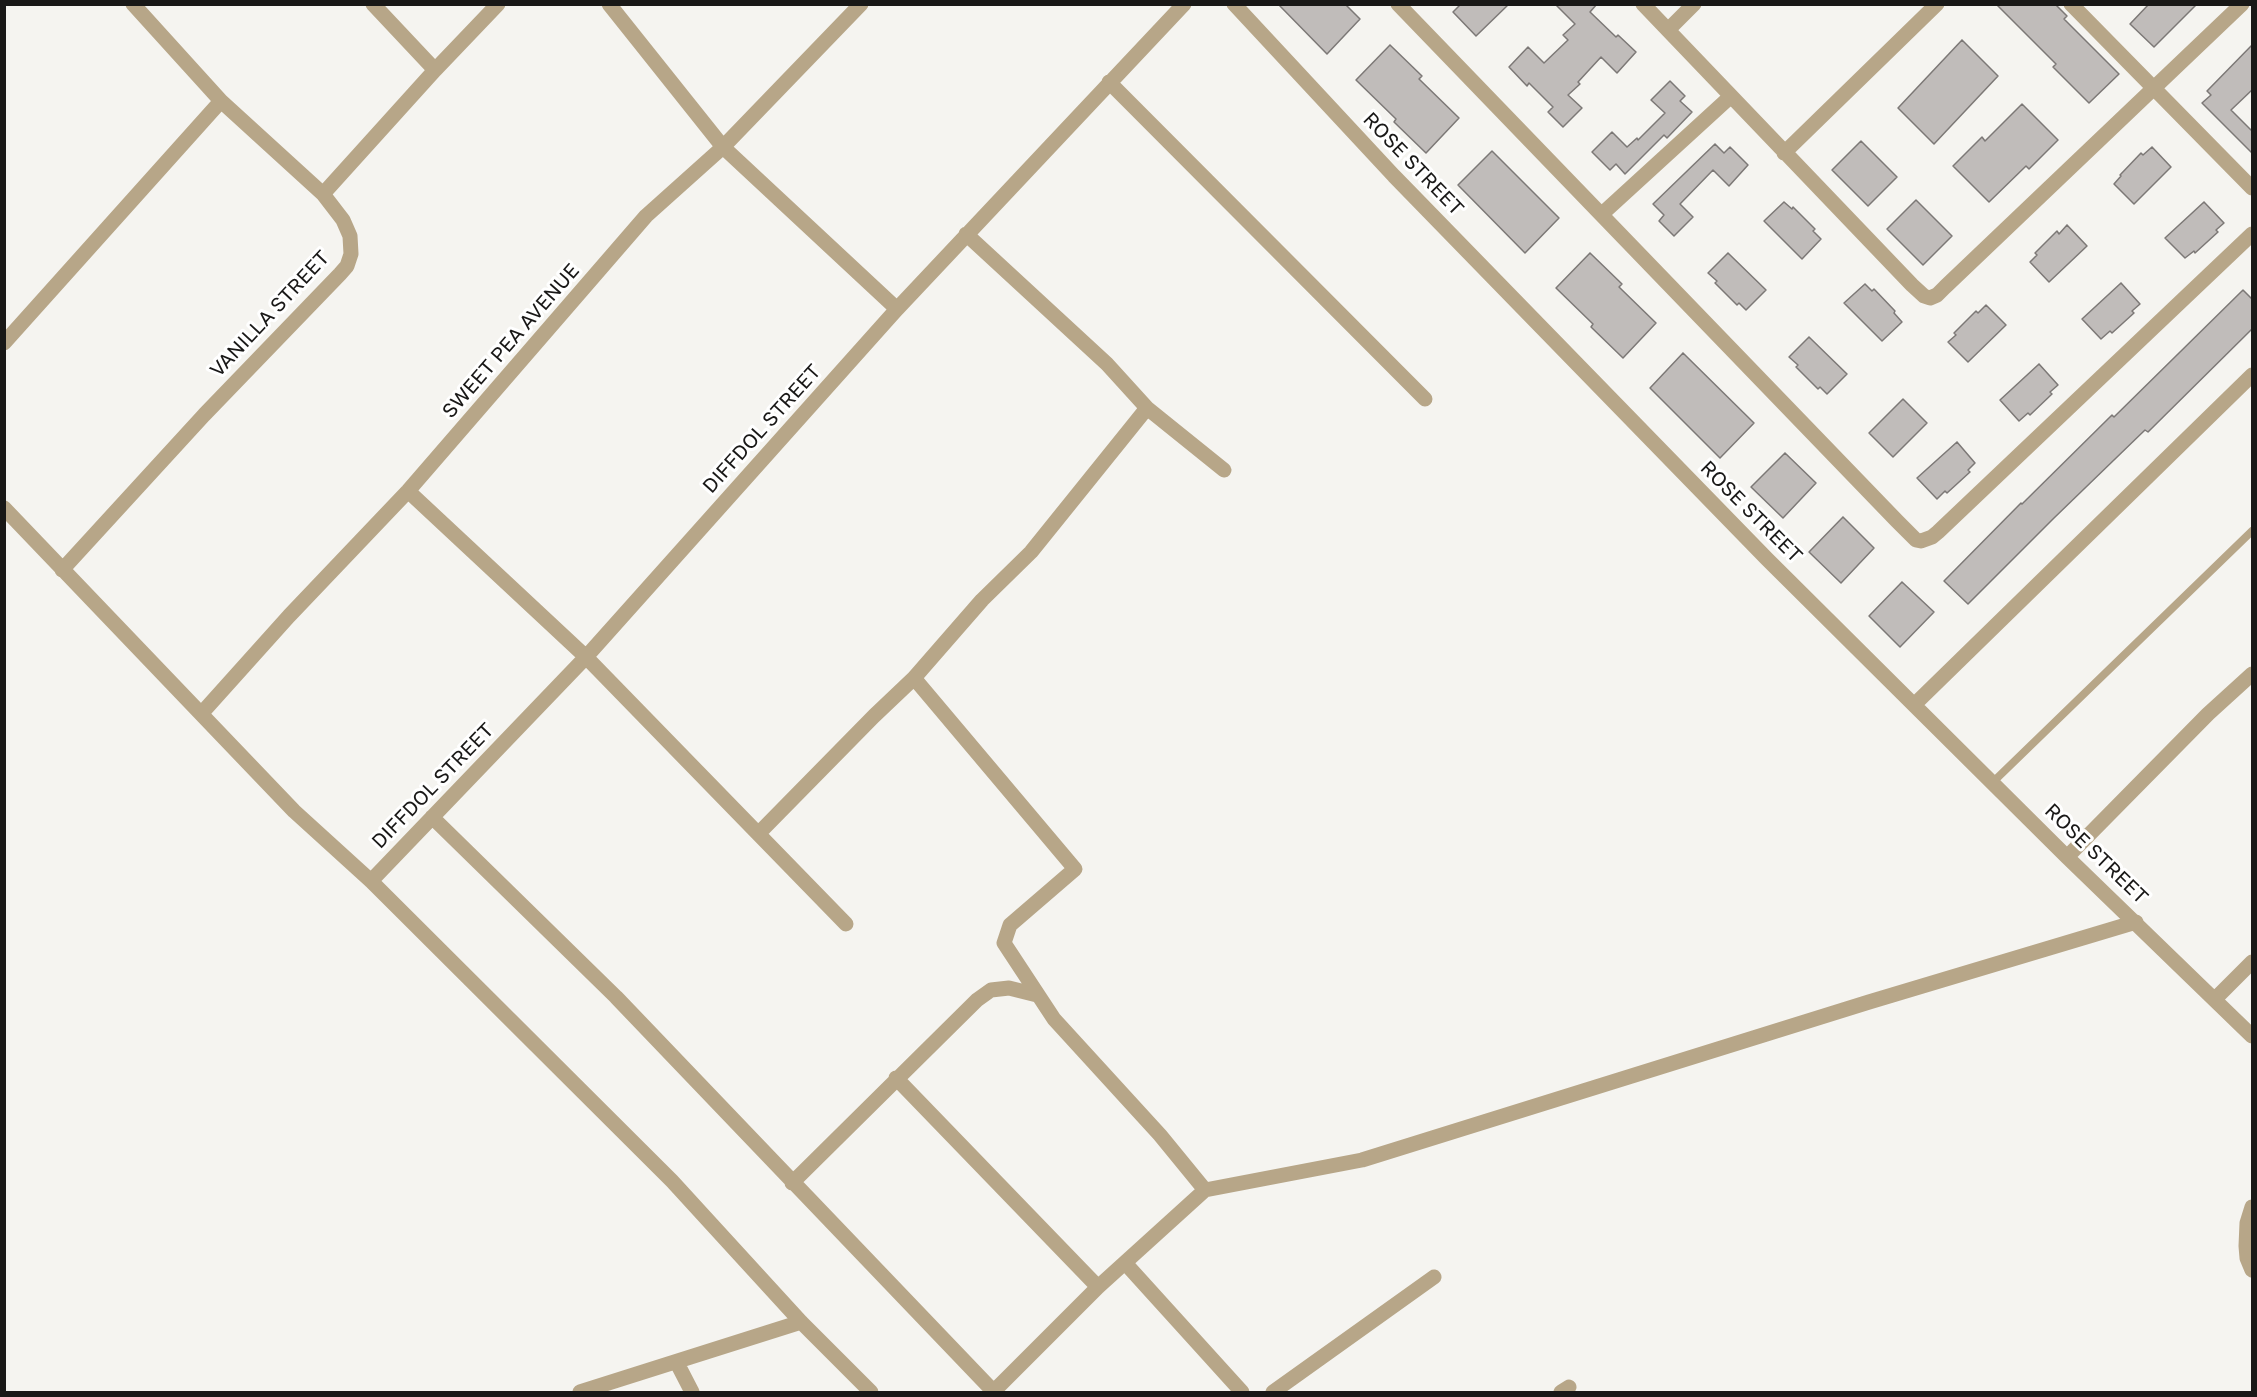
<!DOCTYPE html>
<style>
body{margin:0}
#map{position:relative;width:2257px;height:1397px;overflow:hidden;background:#f5f4f0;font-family:"Golos Text",sans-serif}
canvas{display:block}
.frame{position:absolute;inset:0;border:6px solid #191817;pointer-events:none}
</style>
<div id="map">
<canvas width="2257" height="1397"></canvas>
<div class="frame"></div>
</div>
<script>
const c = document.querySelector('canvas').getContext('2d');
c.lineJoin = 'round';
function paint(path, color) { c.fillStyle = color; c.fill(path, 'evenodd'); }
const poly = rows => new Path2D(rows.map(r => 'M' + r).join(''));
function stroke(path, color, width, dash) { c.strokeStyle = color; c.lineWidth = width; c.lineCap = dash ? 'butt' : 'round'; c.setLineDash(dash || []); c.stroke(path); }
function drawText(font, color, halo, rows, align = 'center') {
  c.font = font + ' "Golos Text",sans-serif'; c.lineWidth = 6; c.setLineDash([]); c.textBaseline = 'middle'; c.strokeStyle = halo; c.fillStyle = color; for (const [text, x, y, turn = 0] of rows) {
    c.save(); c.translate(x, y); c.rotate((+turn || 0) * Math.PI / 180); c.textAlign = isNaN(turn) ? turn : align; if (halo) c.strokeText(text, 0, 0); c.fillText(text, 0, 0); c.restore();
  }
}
const building = poly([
 [1278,4,1345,4,1360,19,1327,54,1278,4],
 [1461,4,1509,4,1476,36,1453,12,1461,4],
 [1555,4,1597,4,1590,12,1616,37,1618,35,1636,52,1617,73,1601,57,1578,82,1580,84,1568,95,1582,108,1563,127,1548,112,1553,107,1529,83,1527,86,1509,67,1528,47,1544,63,1568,40,1563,35,1575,24,1555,4],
 [1996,4,2055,4,2067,16,2064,19,2119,74,2089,103,2053,67,2056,64,1996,4],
 [2149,4,2197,4,2154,47,2130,24,2149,4],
 [1962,40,1998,76,1934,144,1898,108,1962,40],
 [2253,44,2253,89,2231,110,2253,132,2253,154,2202,103,2211,95,2207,91,2253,44],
 [1390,45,1422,76,1419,79,1459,118,1426,153,1394,122,1396,119,1356,80,1390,45],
 [1670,81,1685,96,1680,101,1692,112,1667,138,1664,135,1625,174,1616,164,1610,170,1592,152,1612,132,1627,147,1637,138,1638,140,1665,113,1651,100,1670,81],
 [2022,104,2058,140,2029,169,2026,166,1989,202,1953,166,1982,137,1985,141,2022,104],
 [1861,141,1897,177,1868,206,1832,170,1861,141],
 [1715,144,1724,153,1730,147,1748,165,1729,186,1713,170,1680,204,1693,217,1674,236,1659,221,1664,215,1653,204,1715,144],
 [2152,147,2171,167,2134,204,2114,184,2121,176,2120,175,2141,153,2143,155,2152,147],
 [1492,151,1559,218,1525,253,1458,185,1492,151],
 [1916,200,1952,236,1923,265,1887,229,1916,200],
 [1784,202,1792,209,1793,207,1815,229,1813,231,1821,239,1802,259,1764,221,1784,202],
 [2204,202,2224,223,2216,230,2218,232,2195,253,2194,251,2185,258,2165,238,2204,202],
 [2067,225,2087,246,2049,282,2030,262,2037,255,2035,253,2057,231,2059,234,2067,225],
 [1590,253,1622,284,1619,287,1656,323,1623,358,1591,327,1593,324,1556,288,1590,253],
 [1728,253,1766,290,1746,310,1739,303,1737,305,1715,283,1717,281,1708,273,1728,253],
 [2121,283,2140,304,2132,311,2134,313,2112,333,2110,331,2101,339,2082,319,2121,283],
 [1865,284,1872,291,1874,289,1895,311,1894,313,1902,322,1882,341,1844,303,1865,284],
 [2243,290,2253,300,2253,328,2148,432,2145,430,2054,518,1968,604,1944,581,2021,503,2022,504,2112,415,2114,417,2243,290],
 [1986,305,2006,325,1968,362,1948,342,1956,335,1954,333,1976,311,1978,313,1986,305],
 [1809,337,1847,374,1827,394,1820,387,1818,389,1796,367,1798,365,1789,357,1809,337],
 [1683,353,1754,423,1720,458,1650,388,1683,353],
 [2039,364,2058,385,2050,392,2052,394,2030,415,2028,413,2019,421,2000,400,2039,364],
 [1903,399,1927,423,1893,457,1869,433,1903,399],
 [1957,442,1975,463,1968,470,1970,472,1947,493,1945,491,1937,499,1917,478,1957,442],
 [1785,453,1816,483,1783,518,1751,487,1785,453],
 [1843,517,1874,548,1841,583,1809,552,1843,517],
 [1902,582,1934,612,1900,647,1869,616,1902,582]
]);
paint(building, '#c0bcba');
stroke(building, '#7c7876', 1.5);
stroke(poly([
 [1993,782,2252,531]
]), '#b7a688', 8);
stroke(poly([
 [373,4,435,70],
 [609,4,723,147,897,309],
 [1234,4,1394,176,1767,559,2067,857,2252,1036],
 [1398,4,1897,521,1916,540,1921,541,1932,537,1938,532,2252,234],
 [1643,4,1912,285,1924,296,1930,298,1937,295,1945,287,2242,4],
 [2071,4,2252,188],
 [1668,30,1694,4],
 [1109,82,1425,399],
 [1784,153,1937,4],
 [323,194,435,70,498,4],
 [1602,214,1730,97],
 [966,234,1107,364,1147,408,1224,470],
 [4,343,221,101],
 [408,491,586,657,846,924],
 [4,508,294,811,371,881,672,1181,801,1322,871,1392],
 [62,570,204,415,340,274,347,266,351,254,350,236,343,220,323,194,221,101,133,4],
 [914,678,1075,869,1010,925,1004,943,1054,1019,1160,1135,1205,1190],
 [1915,704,2252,375],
 [201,714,289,616,408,491,646,216,723,147,861,4],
 [432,817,616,997,994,1392],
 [759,833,874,716,914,678,982,600,1031,552,1147,408],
 [2067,857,2208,714,2252,674],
 [371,881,586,657,897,309,1184,4],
 [2215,999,2252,962],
 [896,1078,1098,1287],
 [792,1183,977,1000,991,990,1009,988,1037,995],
 [2252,1207,2247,1223,2246,1246,2247,1258,2252,1270],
 [1126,1264,1242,1392],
 [677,1363,692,1392],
 [580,1392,801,1322],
 [993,1392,1098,1287,1205,1190,1362,1160,1869,1002,2136,922],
 [1273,1392,1434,1277],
 [1561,1392,1569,1387]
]), '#b7a688', 15);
drawText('20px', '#191817', '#fff', [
 ["ROSE STREET",1413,164,46],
 ["VANILLA STREET",270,314,-47],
 ["SWEET PEA AVENUE",511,341,-49],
 ["DIFFDOL STREET",762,429,-48],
 ["ROSE STREET",1751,512,45],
 ["DIFFDOL STREET",433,786,-46],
 ["ROSE STREET",2096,854,44]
]);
</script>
